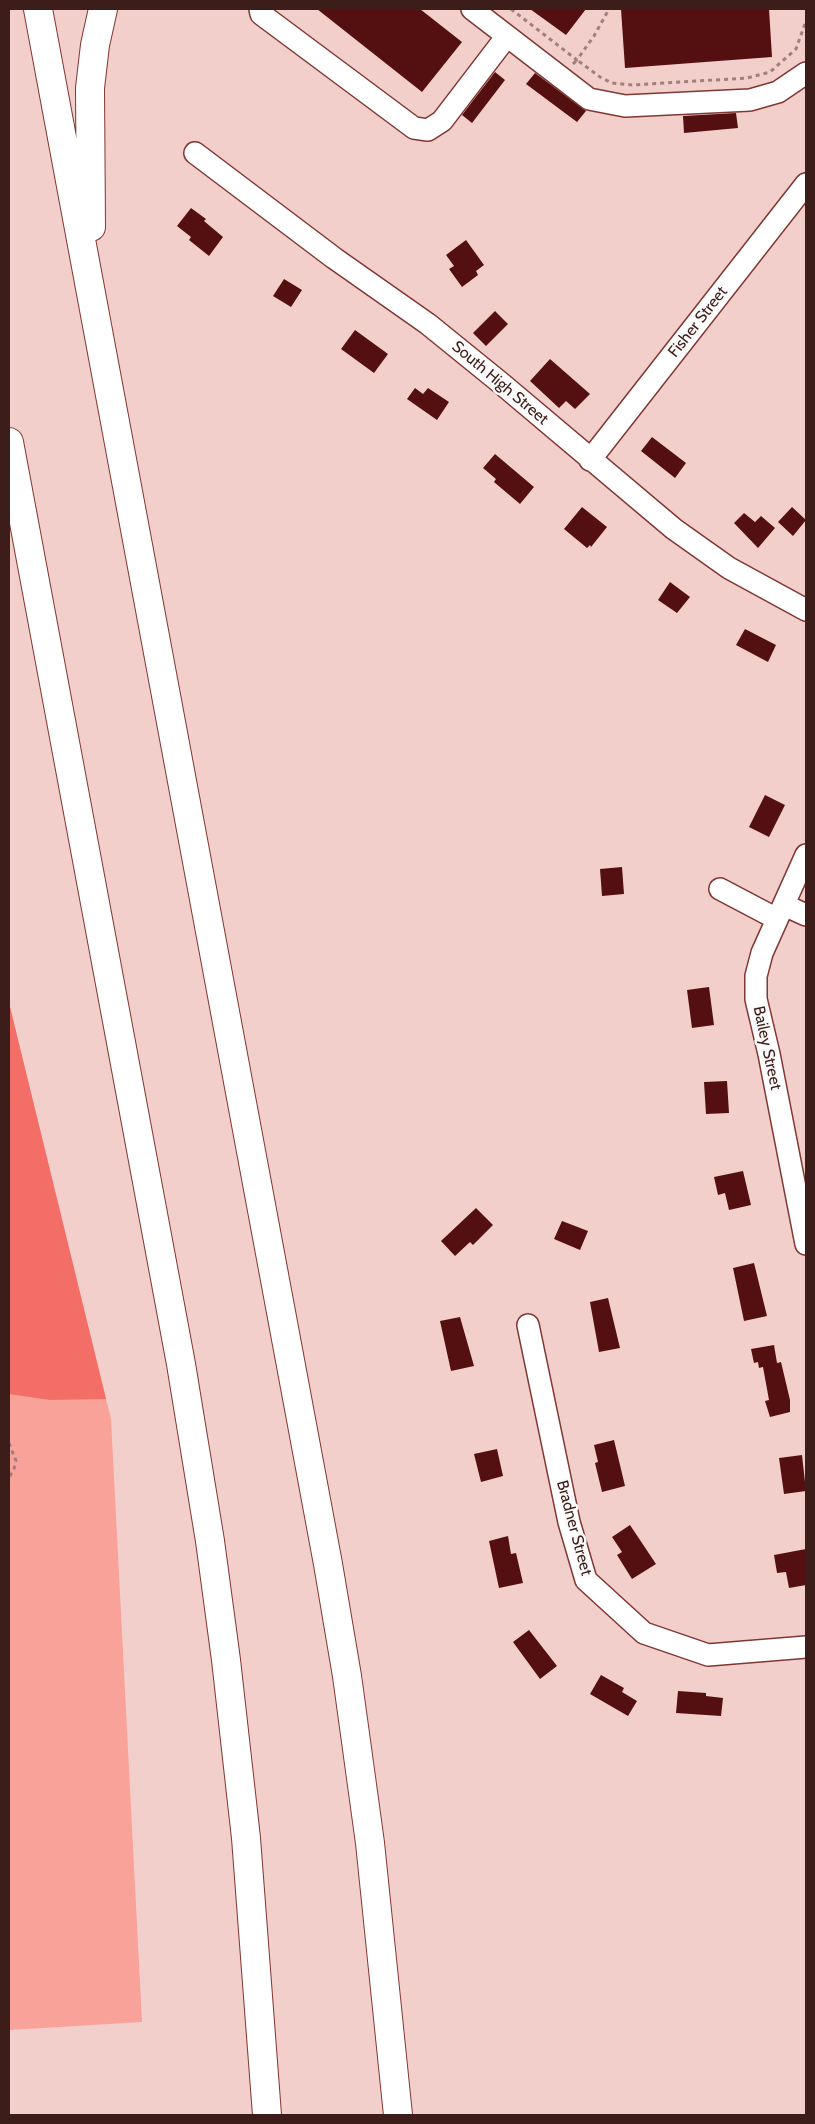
<!DOCTYPE html>
<style>
body{margin:0}
#map{position:relative;width:815px;height:2124px;overflow:hidden;background:#f3cfcb;font-family:Cabin,sans-serif}
canvas{display:block}
.frame{position:absolute;inset:0;border:10px solid #3d1d1a;pointer-events:none}
</style>
<div id="map">
<canvas width="815" height="2124"></canvas>
<div class="frame"></div>
</div>
<script>
const c = document.querySelector('canvas').getContext('2d');
c.lineJoin = 'round';
function paint(path, color) { c.fillStyle = color; c.fill(path, 'evenodd'); }
const poly = rows => new Path2D(rows.map(r => 'M' + r).join(''));
function stroke(path, color, width, dash) { c.strokeStyle = color; c.lineWidth = width; c.lineCap = dash ? 'butt' : 'round'; c.setLineDash(dash || []); c.stroke(path); }
function drawText(font, color, halo, rows, align = 'center') {
  c.font = font + ' Cabin,sans-serif'; c.lineWidth = 5; c.setLineDash([]); c.textBaseline = 'middle'; c.strokeStyle = halo; c.fillStyle = color; for (const [text, x, y, turn = 0] of rows) {
    c.save(); c.translate(x, y); c.rotate((+turn || 0) * Math.PI / 180); c.textAlign = isNaN(turn) ? turn : align; if (halo) c.strokeText(text, 0, 0); c.fillText(text, 0, 0); c.restore();
  }
}
paint(poly([
 [9,1003,111,1419,142,2022,9,2030]
]), '#f8a29a');
paint(poly([
 [9,1003,106,1399,50,1400,9,1394]
]), '#f36e67');
paint(poly([
 [317,9,420,9,462,42,422,92],
 [530,9,586,9,566,35],
 [621,9,769,9,772,57,625,68],
 [495,72,505,80,472,123,462,115],
 [535,73,586,111,577,122,526,84],
 [736,113,738,128,684,133,683,116],
 [191,208,206,219,204,221,223,237,209,256,189,240,191,237,177,226],
 [466,240,484,265,476,271,478,275,462,287,449,269,454,266,446,255],
 [284,279,302,290,291,307,273,296],
 [495,311,508,324,486,346,473,333],
 [355,330,388,354,374,373,341,349],
 [550,359,590,394,575,409,566,401,559,408,530,381],
 [415,388,423,394,428,388,449,402,437,420,407,399],
 [652,437,686,463,675,478,641,451],
 [495,454,534,487,520,504,494,482,496,479,483,468],
 [582,507,607,527,591,547,590,545,587,548,564,529],
 [792,507,806,520,793,536,778,522],
 [744,513,755,522,761,516,775,528,758,548,734,523],
 [670,582,690,597,677,613,658,600],
 [745,629,776,645,768,662,736,645],
 [765,795,785,805,769,837,749,827],
 [622,867,624,894,602,896,600,869],
 [709,987,714,1025,692,1028,687,990],
 [727,1081,729,1113,706,1114,704,1082],
 [743,1171,751,1205,729,1210,725,1193,718,1195,714,1177],
 [476,1208,493,1225,473,1245,470,1242,455,1256,441,1241],
 [562,1221,588,1231,580,1250,554,1239],
 [754,1263,767,1316,744,1321,733,1268],
 [608,1298,620,1348,599,1352,590,1302],
 [460,1317,474,1366,451,1371,440,1321],
 [774,1345,777,1363,781,1362,790,1400,790,1412,770,1417,765,1401,769,1400,763,1367,759,1368,758,1362,754,1363,751,1349],
 [614,1440,625,1486,602,1492,595,1463,598,1462,594,1445],
 [497,1449,503,1476,481,1482,474,1454],
 [802,1455,806,1491,784,1494,779,1458],
 [630,1525,656,1564,632,1579,617,1555,622,1552,612,1537],
 [508,1536,511,1554,516,1553,523,1583,499,1588,489,1541],
 [806,1549,806,1585,789,1588,786,1572,777,1573,774,1555],
 [529,1630,557,1666,540,1679,513,1642],
 [601,1675,624,1688,622,1692,637,1701,628,1716,590,1694],
 [678,1691,706,1693,706,1696,723,1698,721,1716,676,1713]
]), '#541011');
const minor = poly([
 [260,9,261,14,414,128,428,130,442,121,507,36],
 [472,9,589,99,625,106,750,100,778,92,806,73],
 [195,153,334,258,428,324,502,384,674,529,729,568,806,610],
 [590,460,806,184],
 [806,855,762,953,756,976,756,999,769,1054,806,1244],
 [720,889,777,919],
 [784,905,806,915],
 [528,1325,569,1522,586,1580,644,1633,708,1655,806,1647]
]);
const highway = poly([
 [38,9,328,1564,347,1676,370,1843,398,2115],
 [91,227,90,88,95,45,103,9],
 [9,442,181,1364,210,1541,226,1660,246,1838,267,2115]
]);
stroke(minor, '#813733', 24);
stroke(highway, '#813733', 30);
stroke(poly([
 [511,9,577,60,594,36,609,9],
 [573,64,577,60,600,77,612,83,632,85,747,78,770,72,796,49,806,21],
 [9,1443,16,1461,14,1469,9,1478]
]), '#a27f7c', 3, [4, 4]);
stroke(minor, '#fff', 21);
stroke(highway, '#fff', 28);
drawText('16px', '#3d1d1a', '#fafafa', [
 ["Fisher Street",698,322,-52],
 ["South High Street",500,383,40],
 ["Bailey Street",767,1048,78],
 ["Bradner Street",574,1528,75]
]);
</script>
